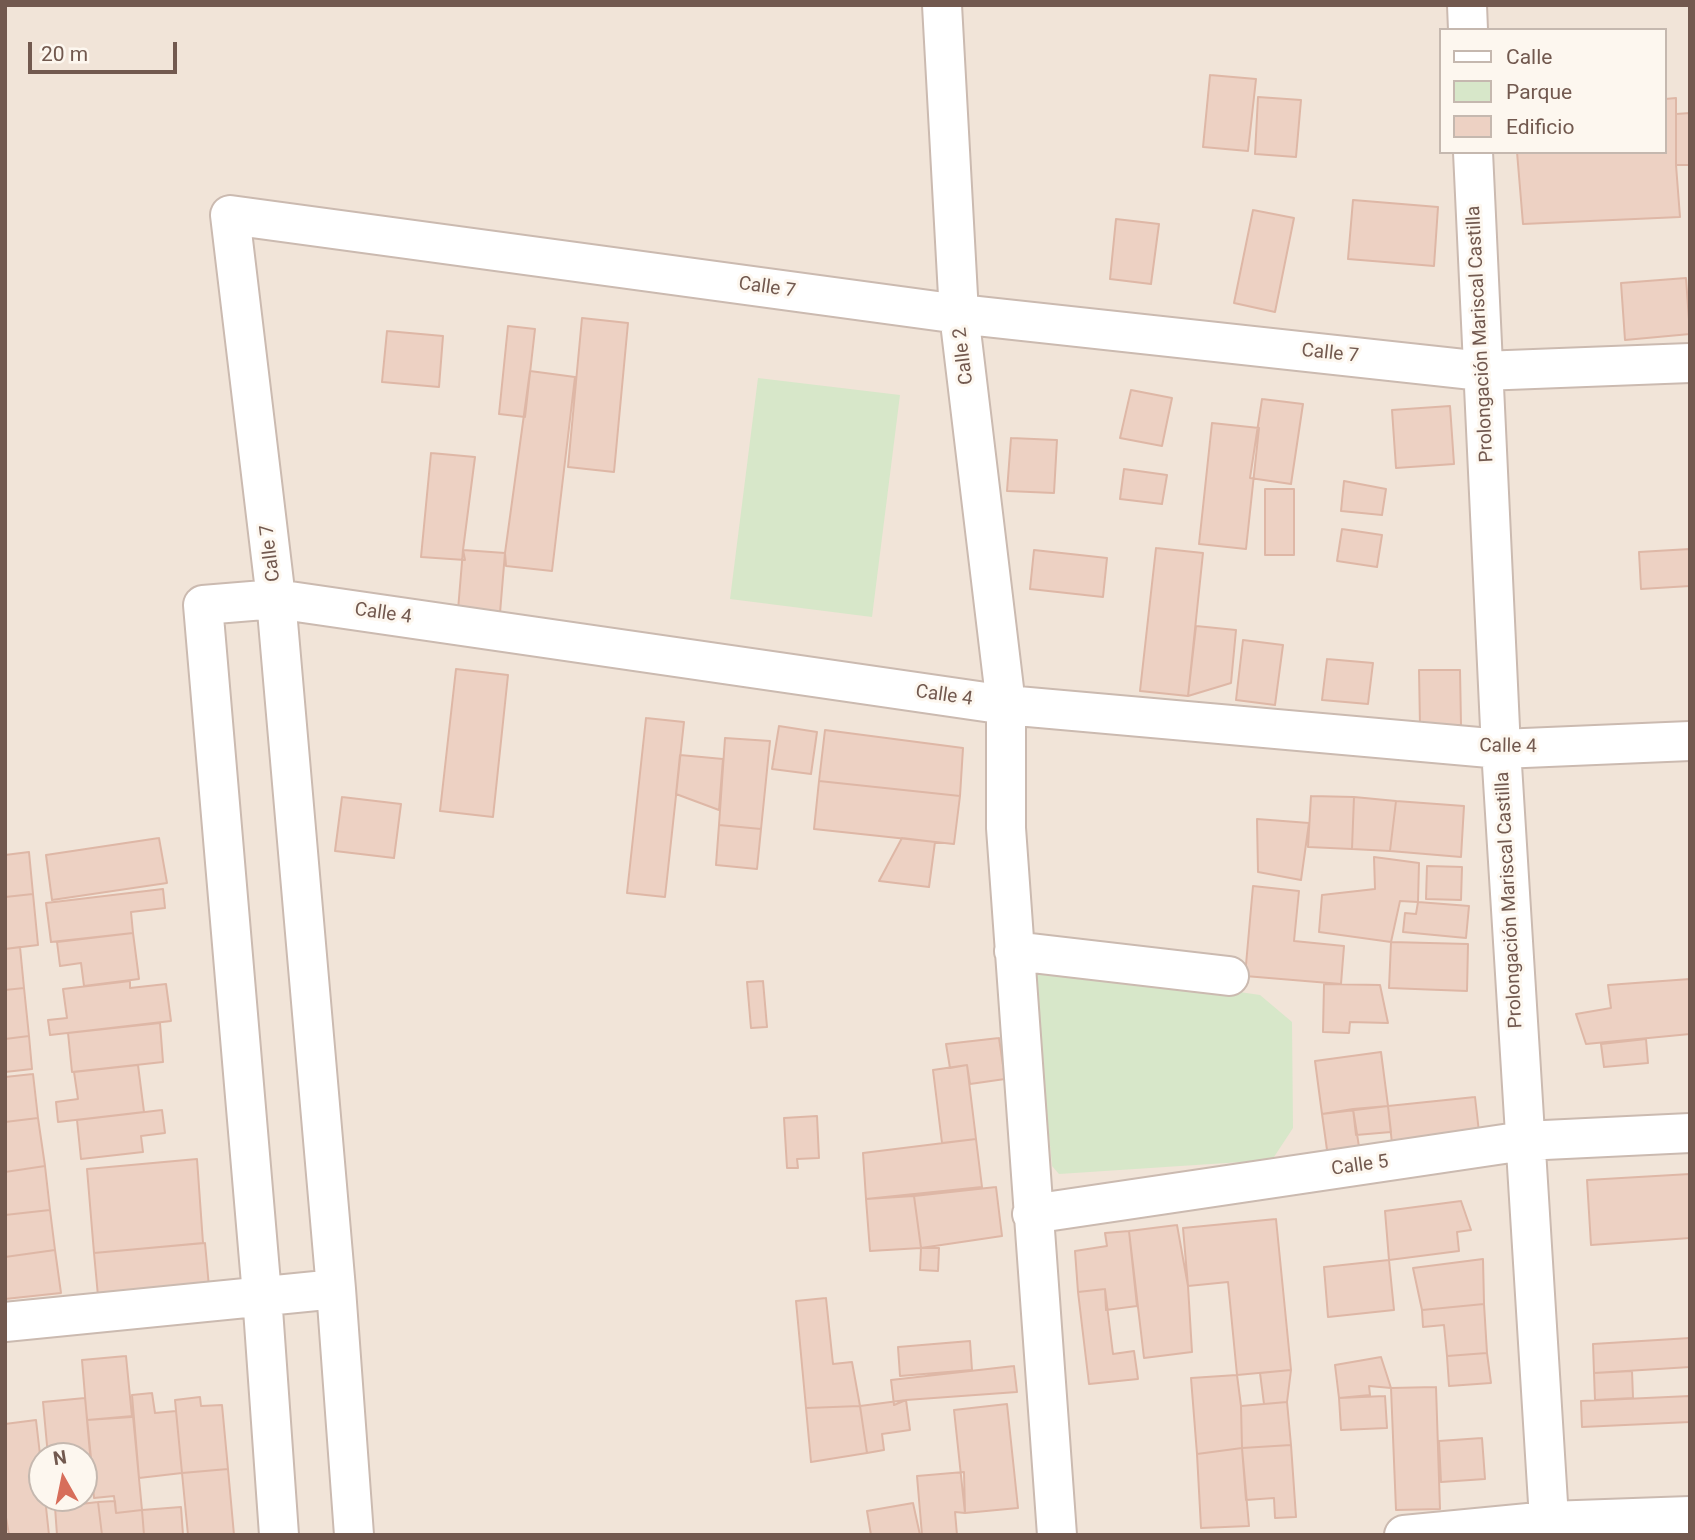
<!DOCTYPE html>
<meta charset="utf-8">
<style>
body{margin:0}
#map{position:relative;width:1695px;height:1540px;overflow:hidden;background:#faf2e9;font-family:Roboto,sans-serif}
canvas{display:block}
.frame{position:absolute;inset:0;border:7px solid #72594f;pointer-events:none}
.legend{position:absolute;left:1439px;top:28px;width:228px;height:126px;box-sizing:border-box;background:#fdf7ef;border:2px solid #c5b8af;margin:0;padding:9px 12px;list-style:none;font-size:21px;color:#72594f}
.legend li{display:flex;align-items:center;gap:14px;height:35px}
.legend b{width:35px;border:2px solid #c5b8af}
.north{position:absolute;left:28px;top:1442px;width:70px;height:70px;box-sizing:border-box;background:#fdf7ef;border:2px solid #c5b8af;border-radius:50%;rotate:351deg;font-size:19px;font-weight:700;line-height:28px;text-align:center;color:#72594f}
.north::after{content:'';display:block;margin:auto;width:24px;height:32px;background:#d76e5b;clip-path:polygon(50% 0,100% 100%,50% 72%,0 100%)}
.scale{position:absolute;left:28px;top:42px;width:149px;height:32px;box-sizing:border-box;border:4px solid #72594f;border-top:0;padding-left:9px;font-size:21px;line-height:24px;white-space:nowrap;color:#72594f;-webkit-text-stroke:5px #fdf7ef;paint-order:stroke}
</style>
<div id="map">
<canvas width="1695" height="1540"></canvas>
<div class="frame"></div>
<ul class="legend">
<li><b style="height:9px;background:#fff"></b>Calle</li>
<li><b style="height:19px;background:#d7e7c9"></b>Parque</li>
<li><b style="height:19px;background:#edd1c3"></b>Edificio</li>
</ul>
<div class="north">N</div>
<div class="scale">20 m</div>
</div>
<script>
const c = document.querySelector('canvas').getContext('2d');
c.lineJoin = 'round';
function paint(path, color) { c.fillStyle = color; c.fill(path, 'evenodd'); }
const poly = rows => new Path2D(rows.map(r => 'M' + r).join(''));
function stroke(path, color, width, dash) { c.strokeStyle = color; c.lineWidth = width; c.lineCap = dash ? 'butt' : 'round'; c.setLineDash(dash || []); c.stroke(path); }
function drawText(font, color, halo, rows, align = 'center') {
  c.font = font + ' Roboto,sans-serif'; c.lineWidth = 6; c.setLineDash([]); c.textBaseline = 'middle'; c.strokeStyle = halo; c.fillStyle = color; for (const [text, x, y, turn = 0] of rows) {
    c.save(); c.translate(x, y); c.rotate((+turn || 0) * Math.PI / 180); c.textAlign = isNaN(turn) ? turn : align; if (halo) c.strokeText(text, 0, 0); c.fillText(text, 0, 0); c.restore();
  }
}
paint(poly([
 [5,5,1690,5,1690,1535,5,1535],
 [1441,30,1665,30,1665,152,1441,152],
 [42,1456,84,1456,84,1498,42,1498]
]), '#f1e4d8');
paint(poly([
 [758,378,900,395,872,617,730,599],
 [1050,964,1260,995,1292,1022,1293,1128,1272,1160,1059,1174,1052,1166,1034,978]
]), '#d7e7c9');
const building = poly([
 [1210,75,1256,79,1248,151,1203,147,1210,75],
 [1258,97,1301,100,1296,157,1255,154,1258,97],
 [1676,98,1676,165,1680,217,1523,224,1517,152,1665,152,1665,99,1676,98],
 [1690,113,1690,165,1676,165,1676,114,1690,113],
 [1353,200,1438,207,1434,266,1348,259,1353,200],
 [1253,210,1294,218,1275,312,1234,303,1253,210],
 [1116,219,1159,224,1151,284,1110,279,1116,219],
 [1686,278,1690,334,1625,340,1621,283,1686,278],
 [582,318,628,323,614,472,568,467,582,318],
 [508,326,535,329,525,417,499,414,508,326],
 [387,331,443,336,439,387,382,382,387,331],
 [530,371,575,377,552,571,506,566,505,553,530,371],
 [1131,390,1172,398,1162,446,1120,438,1131,390],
 [1262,399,1303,404,1291,484,1250,478,1262,399],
 [1450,406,1454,464,1396,468,1392,410,1450,406],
 [1212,423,1259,428,1246,549,1199,544,1212,423],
 [1011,438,1057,440,1054,493,1007,491,1011,438],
 [431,453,475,457,463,550,465,560,421,557,431,453],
 [1124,469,1167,475,1162,504,1120,499,1124,469],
 [1344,481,1386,489,1382,515,1341,511,1344,481],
 [1265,489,1294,489,1294,555,1265,555,1265,489],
 [1342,529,1382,535,1377,567,1337,561,1342,529],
 [1156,548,1203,553,1188,696,1140,691,1156,548],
 [1690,549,1690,586,1641,589,1639,552,1690,549],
 [463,550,505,553,500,613,458,610,463,550],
 [1034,550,1107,558,1103,597,1030,589,1034,550],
 [1196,626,1236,630,1231,683,1188,696,1196,626],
 [1243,640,1283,645,1275,705,1236,700,1243,640],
 [1327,659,1373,663,1368,704,1322,700,1327,659],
 [456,669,508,675,493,817,440,811,456,669],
 [1419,670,1460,670,1461,725,1420,726,1419,670],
 [646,718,684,722,665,897,627,893,646,718],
 [779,726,817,732,811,774,772,769,779,726],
 [825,730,963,748,960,796,819,781,825,730],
 [725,738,770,741,761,829,719,825,725,738],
 [680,755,723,759,719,810,676,794,680,755],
 [819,781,960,796,954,844,814,829,819,781],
 [1311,796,1354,797,1352,849,1308,847,1311,796],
 [342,797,401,804,394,858,335,851,342,797],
 [1354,797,1396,801,1390,851,1352,849,1354,797],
 [1396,801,1464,806,1461,857,1390,851,1396,801],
 [1257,819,1309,823,1301,880,1258,872,1257,819],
 [719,825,761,829,757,869,716,865,719,825],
 [159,838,167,883,52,900,46,855,159,838],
 [902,838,935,842,929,887,879,881,902,838],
 [29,852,33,894,5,897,5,855,29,852],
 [1374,857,1419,863,1418,902,1400,901,1391,942,1319,932,1322,895,1375,889,1374,857],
 [1427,866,1462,867,1461,900,1426,899,1427,866],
 [1253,886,1299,891,1294,941,1344,946,1341,984,1245,976,1253,886],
 [163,889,165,908,131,912,133,933,51,942,46,903,163,889],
 [33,894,38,945,5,949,5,897,33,894],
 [1418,902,1469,906,1466,938,1403,932,1405,913,1416,914,1418,902],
 [133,933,139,979,84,986,81,963,60,966,57,942,133,933],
 [1391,942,1468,944,1467,991,1389,988,1391,942],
 [20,947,24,988,5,990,5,949,20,947],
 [1690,979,1690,1034,1586,1044,1576,1014,1611,1008,1608,985,1690,979],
 [130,981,130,988,166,984,171,1021,50,1035,48,1020,67,1018,63,989,130,981],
 [763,981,767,1027,751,1028,747,982,763,981],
 [1324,984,1380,985,1388,1023,1350,1022,1349,1033,1323,1032,1324,984],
 [24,988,29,1036,5,1039,5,990,24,988],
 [160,1023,163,1062,72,1072,68,1033,160,1023],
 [29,1036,32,1069,5,1072,5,1039,29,1036],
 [999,1038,1005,1079,970,1084,967,1065,950,1068,946,1044,999,1038],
 [1646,1039,1648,1063,1604,1067,1601,1044,1646,1039],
 [1381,1052,1388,1106,1322,1114,1315,1061,1381,1052],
 [138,1065,144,1112,58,1122,56,1102,78,1099,74,1072,138,1065],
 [967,1065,976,1139,942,1143,933,1070,967,1065],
 [33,1074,38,1118,5,1122,5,1077,33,1074],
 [1475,1097,1480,1141,1393,1153,1388,1106,1475,1097],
 [1388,1106,1391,1132,1356,1135,1353,1109,1388,1106],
 [1353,1109,1360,1153,1328,1157,1322,1114,1353,1109],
 [162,1110,165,1133,141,1136,143,1152,81,1159,77,1120,162,1110],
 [817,1116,819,1158,797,1159,798,1168,787,1168,784,1118,817,1116],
 [38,1118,45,1166,5,1172,5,1122,38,1118],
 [976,1139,982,1187,866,1199,863,1153,976,1139],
 [197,1159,203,1243,94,1253,87,1169,197,1159],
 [45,1166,50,1210,5,1215,5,1172,45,1166],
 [1690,1174,1690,1238,1591,1245,1587,1180,1690,1174],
 [996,1187,1002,1236,921,1248,914,1196,996,1187],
 [914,1196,921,1248,870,1251,866,1199,914,1196],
 [1461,1201,1471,1230,1457,1232,1459,1251,1389,1260,1385,1211,1461,1201],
 [50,1210,55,1250,5,1257,5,1215,50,1210],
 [1276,1219,1291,1370,1237,1375,1228,1282,1188,1286,1183,1228,1276,1219],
 [1177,1225,1188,1286,1192,1352,1144,1358,1129,1231,1177,1225],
 [1129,1231,1137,1306,1106,1310,1105,1289,1078,1292,1075,1251,1107,1246,1105,1233,1129,1231],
 [205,1243,209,1287,98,1296,94,1253,205,1243],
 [921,1248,939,1248,938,1271,920,1270,921,1248],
 [55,1250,61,1293,5,1299,5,1257,55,1250],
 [1483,1259,1484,1304,1422,1310,1413,1268,1483,1259],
 [1389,1260,1394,1310,1328,1317,1324,1267,1389,1260],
 [1105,1289,1113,1354,1134,1351,1138,1379,1089,1384,1078,1292,1105,1289],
 [826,1298,833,1364,852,1362,860,1406,806,1408,796,1301,826,1298],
 [1484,1304,1487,1353,1447,1356,1444,1325,1423,1327,1422,1310,1484,1304],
 [1690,1338,1690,1367,1594,1373,1593,1344,1690,1338],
 [970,1341,972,1370,900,1376,898,1347,970,1341],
 [1487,1353,1491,1383,1449,1386,1447,1356,1487,1353],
 [126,1356,132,1417,87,1420,82,1360,126,1356],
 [1381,1357,1391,1388,1369,1386,1370,1395,1339,1398,1335,1365,1381,1357],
 [1014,1366,1017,1392,906,1400,894,1405,891,1380,1014,1366],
 [1291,1370,1287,1402,1264,1404,1260,1373,1291,1370],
 [1632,1371,1633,1398,1595,1400,1594,1373,1632,1371],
 [1237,1375,1241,1406,1242,1448,1197,1454,1191,1378,1237,1375],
 [1436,1387,1440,1509,1396,1510,1391,1388,1436,1387],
 [152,1393,155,1413,176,1411,182,1473,139,1478,132,1395,152,1393],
 [1385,1396,1387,1428,1341,1430,1339,1398,1385,1396],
 [1690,1396,1690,1422,1582,1427,1581,1401,1690,1396],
 [200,1397,201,1406,222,1405,228,1469,182,1473,175,1400,200,1397],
 [85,1398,93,1478,84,1479,84,1456,48,1456,43,1402,85,1398],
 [906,1400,910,1430,882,1434,884,1450,867,1453,860,1406,906,1400],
 [1287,1402,1291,1445,1242,1448,1241,1406,1287,1402],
 [1007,1404,1018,1508,965,1513,954,1410,1007,1404],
 [860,1406,867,1453,811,1462,806,1408,860,1406],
 [133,1416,142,1510,116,1513,114,1496,94,1498,87,1420,133,1416],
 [36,1420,42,1472,42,1498,45,1498,49,1535,9,1535,5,1512,5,1424,36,1420],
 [1482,1438,1485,1479,1441,1482,1439,1441,1482,1438],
 [1291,1445,1296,1517,1275,1518,1274,1498,1246,1500,1242,1448,1291,1445],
 [1242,1448,1249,1526,1201,1528,1197,1454,1242,1448],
 [228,1469,234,1535,188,1535,182,1473,228,1469],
 [964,1472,965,1513,955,1512,957,1535,922,1535,917,1476,964,1472],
 [115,1501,116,1513,142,1510,144,1535,102,1535,98,1502,115,1501],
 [98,1502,102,1535,57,1535,55,1507,98,1502],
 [913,1503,920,1535,871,1535,867,1511,913,1503],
 [181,1507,183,1535,144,1535,142,1510,181,1507]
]);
paint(building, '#edd1c3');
stroke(building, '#deb7a6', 2);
const minor = poly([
 [942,5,959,314,1006,705,1006,828,1057,1535],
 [1467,5,1468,30],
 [1473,152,1501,749,1550,1535],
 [1014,951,1229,976],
 [1032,1214,1524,1141,1690,1133],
 [5,1322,336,1289],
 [279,1535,262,1295,203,605,276,599,1006,705,1501,749,1690,741],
 [354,1535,336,1289,276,599,230,215,959,314,1482,371,1690,363],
 [1404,1535,1549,1521,1690,1516]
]);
stroke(minor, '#cbbab0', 42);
stroke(minor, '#fff', 38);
drawText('19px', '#72594f', '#fdf7ef', [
 ["Calle 7",767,288,8],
 ["Prolongación Mariscal Castilla",1481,334,-93],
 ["Calle 7",1330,354,6],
 ["Calle 2",964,356,-97],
 ["Calle 7",271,553,-97],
 ["Calle 4",383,614,8],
 ["Calle 4",944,696,8],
 ["Calle 4",1508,747,1],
 ["Prolongación Mariscal Castilla",1510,900,-93],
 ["Calle 5",1360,1166,-8]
]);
</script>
